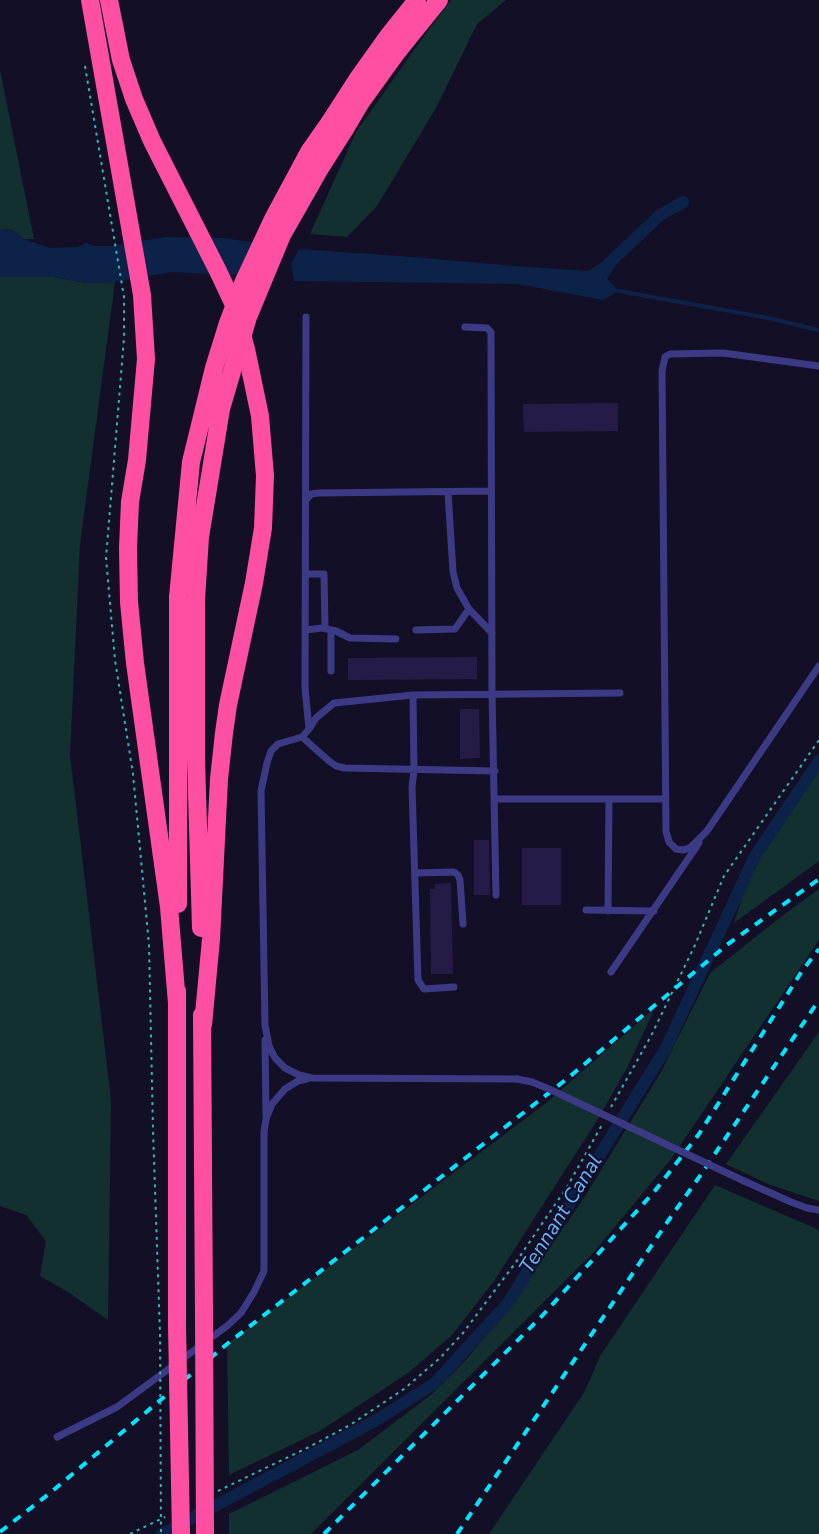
<!DOCTYPE html>
<style>
body{margin:0}
canvas{display:block;background:#130f26}
</style>
<canvas width="819" height="1534"></canvas>
<script>
const c = document.querySelector('canvas').getContext('2d');
c.lineJoin = 'round';
function paint(path, color) { c.fillStyle = color; c.fill(path, 'evenodd'); }
const poly = rows => new Path2D(rows.map(r => 'M' + r).join(''));
function stroke(path, color, width, dash) { c.strokeStyle = color; c.lineWidth = width; c.lineCap = dash ? 'butt' : 'round'; c.setLineDash(dash || []); c.stroke(path); }
function drawText(font, color, halo, rows, align = 'center') {
  c.font = font + ' "Nunito Sans",sans-serif'; c.lineWidth = 4.5; c.setLineDash([]); c.textBaseline = 'middle'; c.strokeStyle = halo; c.fillStyle = color; for (const [text, x, y, turn = 0] of rows) {
    c.save(); c.translate(x, y); c.rotate((+turn || 0) * Math.PI / 180); c.textAlign = isNaN(turn) ? turn : align; if (halo) c.strokeText(text, 0, 0); c.fillText(text, 0, 0); c.restore();
  }
}
paint(poly([
 [451,0,506,0,477,24,436,108,377,206,347,237,310,234,356,132,424,36],
 [0,70,34,239,24,239,11,229,0,230],
 [0,277,53,277,87,283,115,282,80,544,70,755,111,1100,108,1320,68,1292,40,1276,46,1241,26,1215,0,1206],
 [819,761,819,861,734,923,755,856],
 [819,889,819,940,671,1159,594,1252,311,1534,229,1534,229,1514,358,1450,432,1394,465,1361,503,1315,584,1198,661,1072,710,973,786,913],
 [655,1008,627,1068,596,1122,494,1281,452,1335,408,1373,320,1431,229,1475,227,1344,546,1103],
 [819,1032,819,1201,768,1184,726,1164],
 [715,1185,819,1230,819,1534,489,1534,585,1391,600,1356]
]), '#12302f');
paint(poly([
 [11,229,24,239,50,248,78,247,86,243,95,246,110,246,166,237,224,238,256,243,254,276,171,272,115,282,87,283,53,277,0,277,0,230],
 [299,249,413,257,515,266,588,271,606,260,610,254,616,256,618,262,607,279,619,291,603,300,518,284,294,281,291,264]
]), '#0c2248');
stroke(poly([
 [619,291,768,318,819,330]
]), '#0c2248', 4);
stroke(poly([
 [604,268,660,215,683,202],
 [162,1534,375,1421,435,1383,508,1303,666,1048,755,856,819,761]
]), '#0c2248', 12);
paint(poly([
 [618,403,618,431,524,432,523,404],
 [477,657,477,679,348,680,348,658],
 [460,709,479,709,480,758,460,759],
 [474,840,489,840,490,895,474,895],
 [522,848,561,848,561,905,522,905],
 [451,883,453,974,431,974,430,889,435,889,435,884]
]), '#241b47');
stroke(poly([
 [85,66,124,297,124,338,106,558,115,660,133,774,149,945,153,1130,160,1334],
 [611,1107,651,1036,695,945,724,876,819,740],
 [218,1491,309,1447,350,1425,404,1389,440,1358,463,1333,516,1262,567,1187,603,1123],
 [130,1534,165,1517]
]), '#2fb8b0', 2, [3, 4.5]);
stroke(poly([
 [306,317,305,688,309,729,302,737,278,744,271,751,267,763,261,791,265,1025,269,1046,275,1058,285,1068,299,1075,312,1078,517,1079],
 [465,327,487,328,491,332,491,338,492,693,496,895],
 [819,366,723,353,670,354,665,357,662,371,666,831,669,842,676,849,684,850,691,847,707,831,819,666],
 [448,492,453,572,457,588,469,609,492,633],
 [306,500,311,494,318,493,491,491],
 [306,574,324,574,325,628],
 [305,630,322,628,336,631,350,638,396,639],
 [416,630,455,629,469,609],
 [331,671,331,630],
 [413,695,414,770,412,787,418,980,424,989,454,987],
 [309,729,316,718,334,703,413,695,620,693],
 [302,737,329,761,336,766,345,768,495,771],
 [495,799,666,799],
 [415,873,454,872,458,875,460,880,463,924],
 [586,910,654,911],
 [608,911,609,799],
 [611,972,699,843],
 [265,1040,266,1116],
 [744,1181,791,1202,807,1208,819,1210],
 [57,1437,117,1407,227,1326,241,1313,254,1292,264,1271,264,1132,266,1119,272,1104,285,1089,298,1081,307,1079]
]), '#3d3a85', 7);
stroke(poly([
 [90,0,142,295,146,359,137,460,130,502,128,548,129,602,135,663,169,907,177,1003],
 [109,0,121,60,134,99,152,141,218,271,234,305,246,349,260,416,265,476,263,528,254,583,228,705,224,733,219,779,211,939,203,1025],
 [330,122,359,77,389,35,417,0],
 [345,129,361,102,397,52,439,0],
 [178,597,178,904],
 [196,600,196,759,201,928],
 [202,1015,204,1314],
 [177,1325,177,991]
]), '#ff4fa3', 18);
stroke(poly([
 [0,1532,50,1493,227,1344,568,1078,728,944,819,879],
 [324,1534,541,1317,654,1192,699,1134,802,971,819,949],
 [457,1534,668,1221,702,1173,819,1000]
]), '#00e5ff', 4, [9, 8]);
stroke(poly([
 [160,1334,161,1534]
]), '#2fb8b0', 2, [3, 4.5]);
stroke(poly([
 [517,1079,532,1082,549,1089,744,1181]
]), '#3d3a85', 7);
stroke(poly([
 [178,597,191,462,214,368,228,323,244,281,273,219,309,152,330,122],
 [196,600,200,537,221,409,248,317,282,235,319,170,345,129],
 [204,1314,205,1534],
 [177,1325,181,1534]
]), '#ff4fa3', 18);
drawText('italic 21px', '#62b6ff', '#130f26', [
 ["Tennant Canal",562,1215,-58]
]);
</script>
